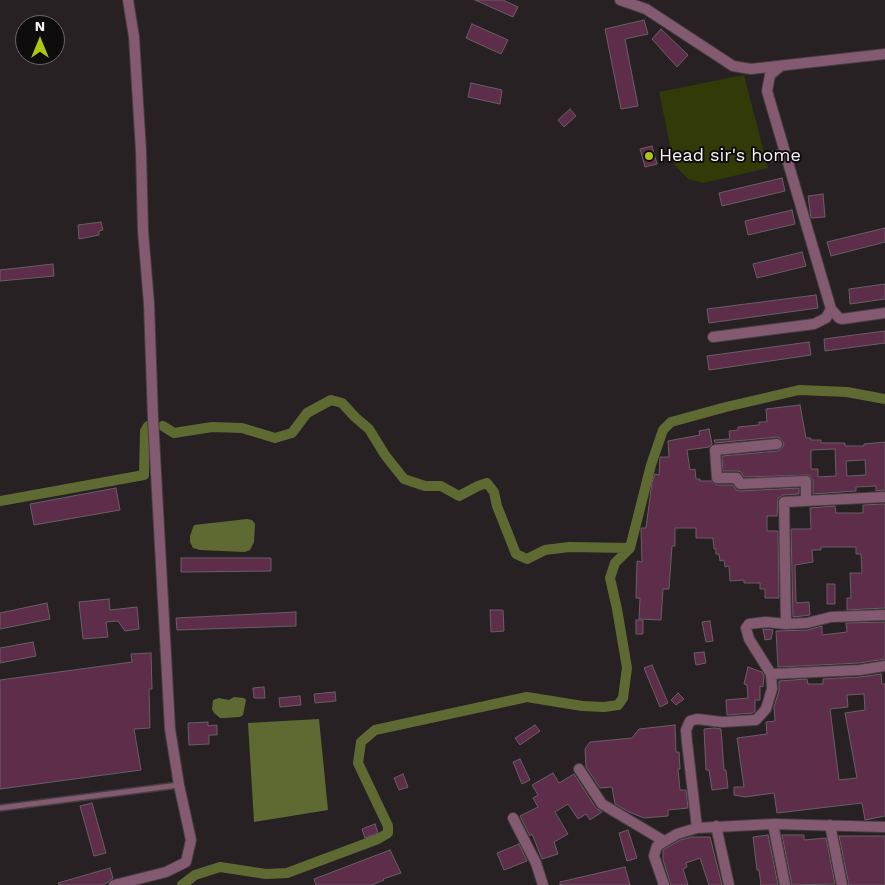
<!DOCTYPE html>
<style>
body{margin:0}
#map{position:relative;width:885px;height:885px;overflow:hidden;background:#282124;font-family:"Work Sans",sans-serif}
canvas{display:block}
.north{position:absolute;left:15px;top:15px;width:50px;height:50px;box-sizing:border-box;background:#0f0c0d;border:1px solid #6b6869;border-radius:50%;rotate:0deg;font-size:14px;font-weight:700;line-height:20px;text-align:center;color:#f6f1f4}
.north::after{content:'';display:block;margin:auto;width:18px;height:22px;background:#acc613;clip-path:polygon(50% 0,100% 100%,50% 72%,0 100%)}
</style>
<div id="map">
<canvas width="885" height="885"></canvas>
<div class="north">N</div>
</div>
<script>
const c = document.querySelector('canvas').getContext('2d');
c.lineJoin = 'round';
function paint(path, color) { c.fillStyle = color; c.fill(path, 'evenodd'); }
const poly = rows => new Path2D(rows.map(r => 'M' + r).join(''));
function stroke(path, color, width, dash) { c.strokeStyle = color; c.lineWidth = width; c.lineCap = dash ? 'butt' : 'round'; c.setLineDash(dash || []); c.stroke(path); }
function drawText(font, color, halo, rows, align = 'center') {
  c.font = font + ' "Work Sans",sans-serif'; c.lineWidth = 4; c.setLineDash([]); c.textBaseline = 'middle'; c.strokeStyle = halo; c.fillStyle = color; for (const [text, x, y, turn = 0] of rows) {
    c.save(); c.translate(x, y); c.rotate((+turn || 0) * Math.PI / 180); c.textAlign = isNaN(turn) ? turn : align; if (halo) c.strokeText(text, 0, 0); c.fillText(text, 0, 0); c.restore();
  }
}
paint(poly([
 [744,75,768,168,703,183,688,179,674,164,659,92]
]), '#323a08');
paint(poly([
 [247,519,252,520,255,524,254,542,250,550,245,552,200,550,193,548,190,542,190,536,194,525],
 [234,697,244,698,246,700,243,715,240,717,224,718,220,718,214,713,212,709,213,700,219,698,229,700],
 [319,719,328,810,254,822,248,723]
]), '#5f6a32');
stroke(poly([
 [163,426,174,433,212,427,242,428,275,438,292,433,307,413,331,400,342,403,355,417,369,429,385,455,404,479,425,486,441,486,459,496,478,486,487,483,494,492,497,506,516,554,527,559,545,550,569,547,630,548,651,465,663,430,671,422,726,407,799,390,847,392,885,399],
 [0,501,144,475,145,431,148,426],
 [182,885,195,875,220,867,266,874,287,873,378,839,388,833,388,826,358,763,361,742,375,730,527,697,582,706,604,707,618,705,623,698,627,668,617,609,610,578,615,563,630,548]
]), '#5f6a32', 10);
const building = poly([
 [475,0,503,0,518,7,513,17,475,0],
 [644,20,648,34,625,39,638,106,621,109,605,29,644,20],
 [472,24,508,40,501,54,466,38,472,24],
 [661,29,688,55,677,67,652,39,661,29],
 [471,83,502,90,500,104,468,97,471,83],
 [570,109,576,116,564,127,558,120,570,109],
 [652,146,657,164,645,167,640,149,652,146],
 [777,150,780,160,772,162,770,152,777,150],
 [782,178,785,191,722,206,719,193,782,178],
 [823,194,825,217,811,218,808,196,823,194],
 [792,210,795,224,748,235,745,221,792,210],
 [101,222,103,230,99,231,99,235,79,239,78,225,101,222],
 [885,228,885,242,831,256,827,242,885,228],
 [802,252,806,266,757,278,753,264,802,252],
 [53,264,54,276,0,281,0,270,53,264],
 [885,284,885,299,850,304,849,289,885,284],
 [816,295,818,308,709,323,707,309,816,295],
 [885,331,885,343,825,351,824,339,885,331],
 [809,342,811,355,709,370,707,356,809,342],
 [800,405,806,438,811,438,811,440,821,440,821,443,845,443,845,446,864,446,864,444,885,442,885,490,876,491,876,486,856,487,856,491,813,494,813,480,809,475,744,477,741,472,738,471,723,471,722,456,778,451,783,447,784,443,780,438,777,437,715,443,714,440,730,439,729,431,738,430,738,427,759,425,759,422,767,422,766,409,800,405],
 [835,449,836,476,818,477,818,469,811,469,811,450,835,449],
 [865,460,866,475,847,476,846,461,865,460],
 [709,429,712,444,709,447,687,450,690,470,695,469,696,479,700,479,700,481,711,481,717,485,733,485,736,490,740,491,799,488,799,494,783,495,778,498,777,516,767,516,767,531,778,531,779,598,765,598,765,589,760,589,760,583,744,583,744,580,730,581,729,566,725,567,724,560,720,561,719,554,716,554,716,549,714,549,713,538,696,538,696,528,675,528,675,546,672,546,669,589,663,589,661,620,639,619,640,598,636,598,637,561,642,562,641,528,646,528,652,482,655,474,659,475,660,457,669,457,668,441,700,435,699,431,709,429],
 [116,488,120,510,34,525,30,504,116,488],
 [885,504,885,608,847,610,847,598,851,598,850,573,862,573,861,554,856,554,856,547,821,547,821,550,812,550,813,562,795,565,796,601,797,603,809,602,810,615,793,617,791,529,811,529,810,508,835,506,836,513,863,513,863,505,885,504],
 [181,558,271,558,271,571,181,572,181,558],
 [827,584,835,584,835,604,827,604,827,584],
 [109,599,110,610,137,607,139,629,125,631,118,621,106,622,108,637,83,639,79,602,109,599],
 [47,603,50,619,0,629,0,613,47,603],
 [490,610,503,610,504,631,491,632,490,610],
 [296,612,296,626,177,630,176,618,296,612],
 [636,620,643,620,643,634,636,634,636,620],
 [710,621,713,641,706,642,702,622,710,621],
 [885,622,885,659,859,663,778,667,776,631,808,630,822,626,822,635,847,632,846,623,885,622],
 [763,629,773,630,771,639,765,640,763,629],
 [33,642,36,656,0,663,0,648,33,642],
 [704,652,706,663,696,665,694,653,704,652],
 [151,653,152,689,149,689,150,728,134,729,141,770,0,789,0,680,132,662,131,654,151,653],
 [652,665,668,703,660,707,644,668,652,665],
 [748,667,762,672,764,676,763,687,760,686,760,700,755,700,755,711,753,713,727,715,726,700,748,698,747,685,744,684,748,667],
 [881,674,882,684,885,684,885,816,865,820,862,803,777,813,774,793,745,797,734,795,734,787,744,787,737,738,767,734,766,722,775,721,774,707,779,691,779,681,807,679,808,684,823,684,823,679,860,677,881,674],
 [864,694,865,710,845,713,857,778,839,780,830,709,848,707,847,695,864,694],
 [264,687,265,698,254,698,253,688,264,687],
 [335,692,336,701,315,703,314,694,335,692],
 [678,693,684,699,676,705,671,700,678,693],
 [300,696,301,705,280,707,279,698,300,696],
 [208,722,208,726,217,725,217,735,209,735,209,744,189,745,188,723,208,722],
 [535,725,540,731,520,745,515,738,535,725],
 [675,725,676,752,679,752,680,769,678,769,680,790,686,790,688,808,668,810,668,816,644,818,629,812,615,804,612,787,600,788,586,767,585,749,590,742,632,738,639,729,675,725],
 [714,728,721,729,724,770,726,770,728,788,712,790,709,770,706,770,704,729,714,728],
 [520,759,530,780,522,784,513,762,520,759],
 [553,773,559,783,574,774,596,808,602,812,590,820,586,814,578,819,568,804,555,812,568,834,554,842,558,854,542,859,532,834,530,836,520,816,538,807,533,798,538,795,532,785,553,773],
 [403,774,408,787,399,790,394,778,403,774],
 [92,803,106,853,94,856,80,806,92,803],
 [375,824,378,833,365,838,362,829,375,824],
 [628,830,637,858,627,861,619,833,628,830],
 [768,835,778,885,761,885,759,870,757,870,753,837,768,835],
 [782,835,804,835,804,840,826,838,835,884,792,885,782,835],
 [839,836,885,836,885,885,849,885,839,836],
 [692,837,710,837,722,885,709,885,700,858,686,863,687,867,683,869,688,885,671,885,663,860,663,850,680,840,692,837],
 [519,844,527,861,504,870,497,853,519,844],
 [390,850,401,873,383,879,384,880,372,885,316,885,314,879,390,850],
 [625,867,630,885,560,885,560,882,625,867],
 [110,868,113,878,107,883,102,885,59,885,58,883,110,868]
]);
paint(building, '#5e2d4a');
stroke(building, '#685f64', 1);
const service = poly([
 [0,808,179,785]
]);
const minor = poly([
 [620,0,646,9,733,66,751,69,885,54],
 [781,66,770,75,767,91,831,309,839,318,842,319,885,313],
 [713,337,814,324,826,318,831,309],
 [777,444,715,450,717,478,737,478,740,484,806,481,806,501],
 [786,624,807,623,831,617,885,615],
 [771,674,860,670,885,666],
 [579,769,602,804,664,841],
 [513,818,536,863,543,885],
 [773,824,785,885],
 [830,825,842,885],
 [716,826,729,885],
 [697,828,687,742,686,730,690,721,697,719,722,722,756,720,766,709,772,689,771,674,749,639,746,628,749,624,766,622,786,624,784,502,885,497],
 [114,885,166,872,186,862,191,840,179,785,170,729,153,418,149,304,143,231,141,151,134,37,128,0],
 [663,885,664,885,654,856,657,846,677,834,697,828,773,824,885,827]
]);
stroke(service, '#453e41', 8);
stroke(minor, '#453e41', 12);
stroke(service, '#845a71', 5);
stroke(minor, '#845a71', 10);
for (const [x, y, r, color] of [
 [649,156,5,"#acc613"]
]) { const dot = new Path2D(); dot.arc(x, y, r, 0, 2 * Math.PI); c.fillStyle = color; c.fill(dot); stroke(dot, '#0f0c0d', 2); }
drawText('18px', '#f6f1f4', '#0f0c0d', [
 ["Head sir's home",659,156]
], 'left');
</script>
